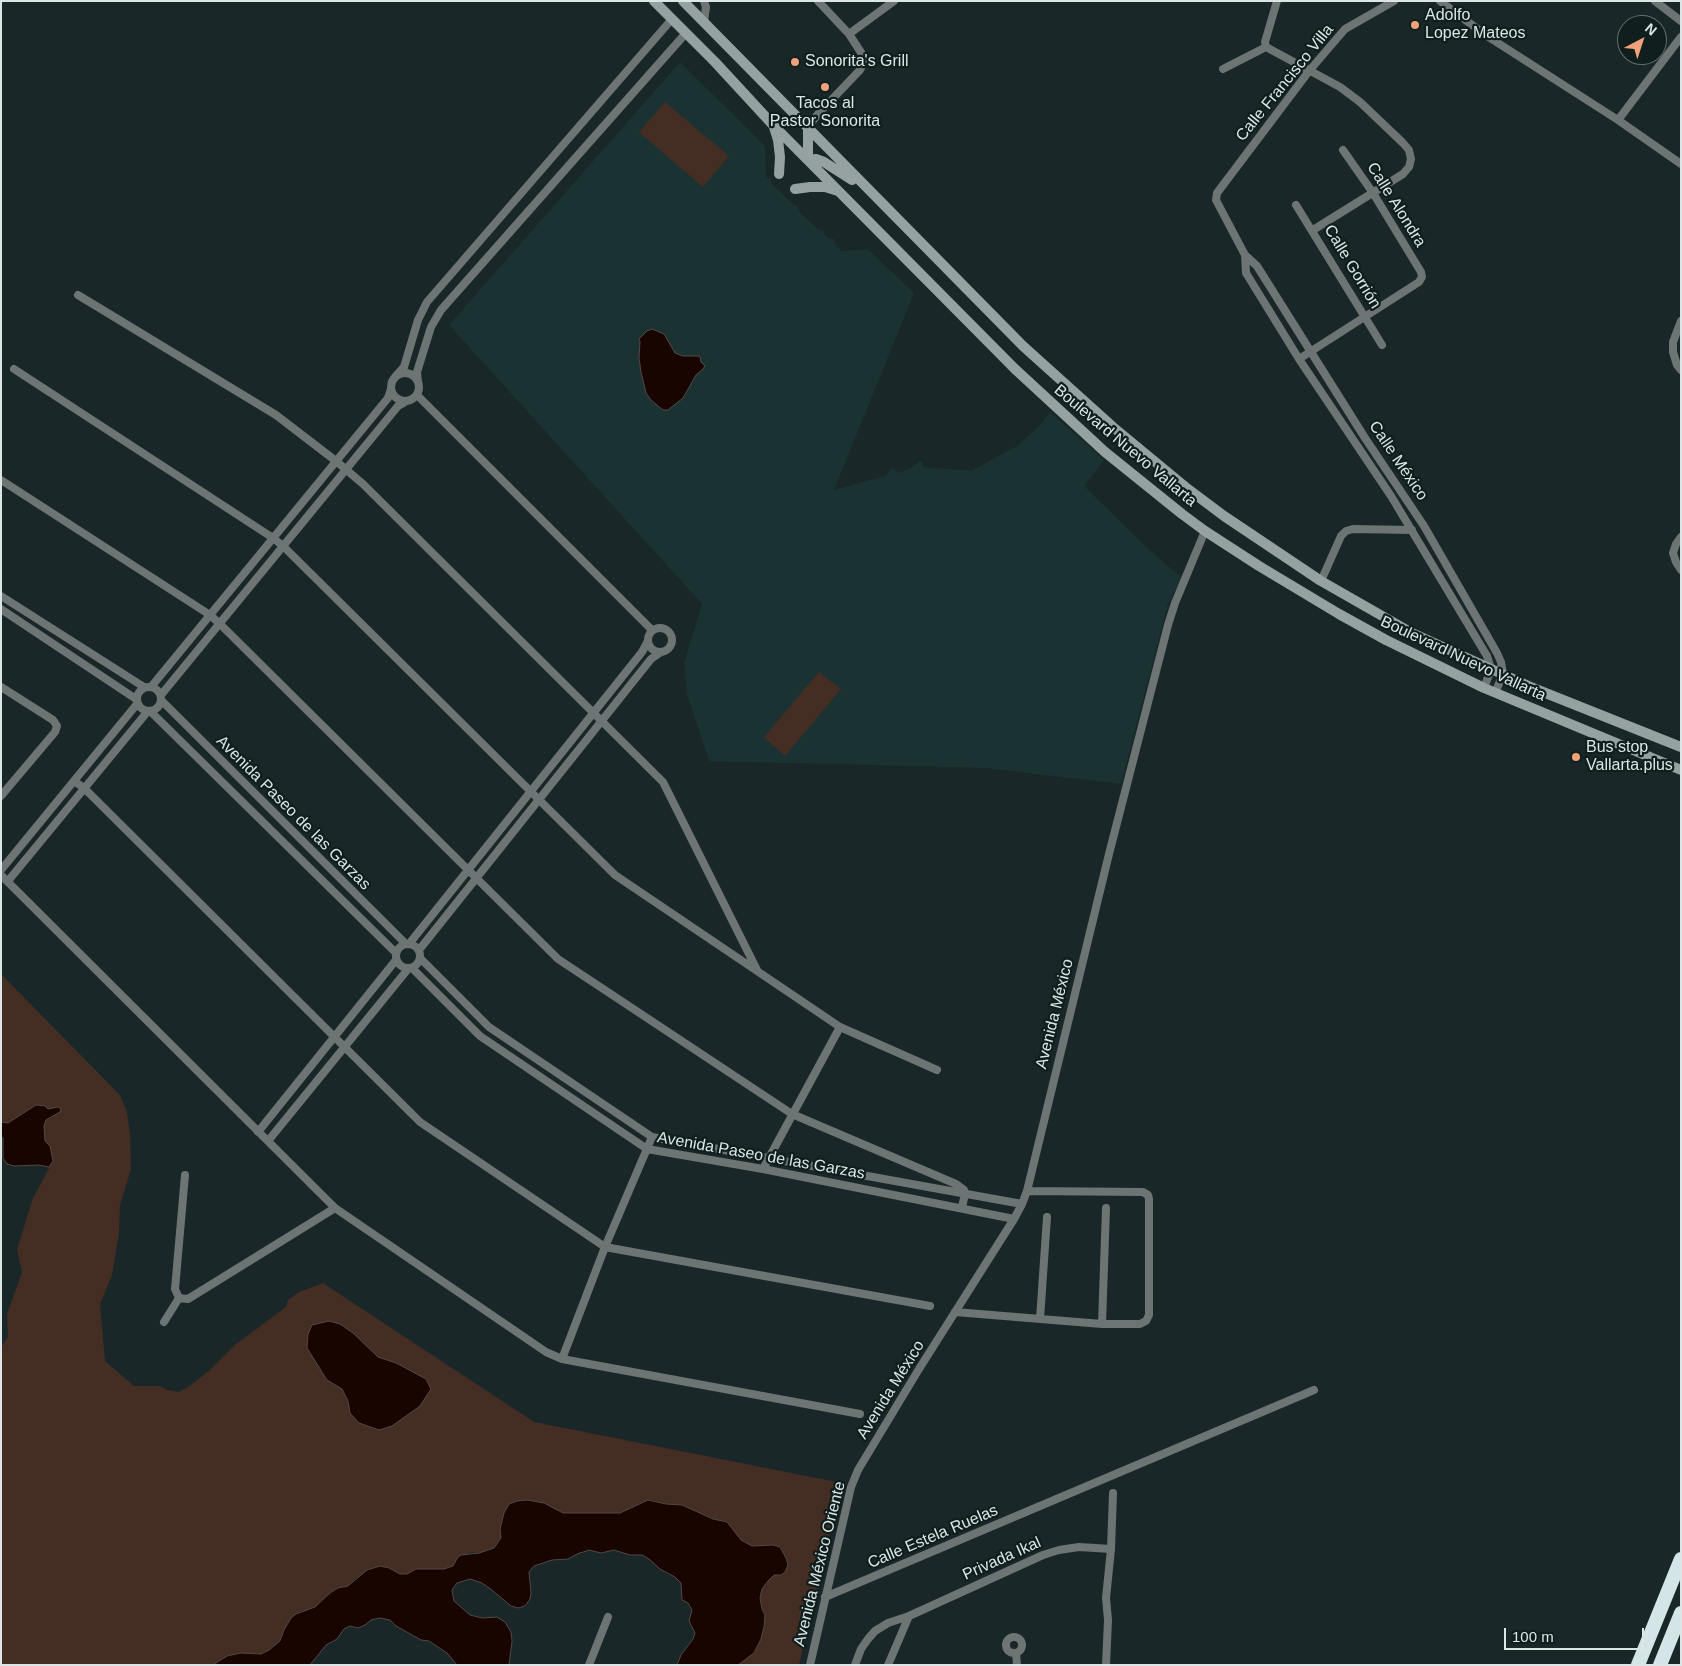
<!DOCTYPE html>
<meta charset="utf-8">
<style>
body{margin:0}
#map{position:relative;width:1682px;height:1666px;overflow:hidden;background:#192728;font-family:Helvetica,sans-serif}
canvas{display:block}
.frame{position:absolute;inset:0;border:2px solid #dde6e7;pointer-events:none}
.north{position:absolute;left:1617px;top:15px;width:50px;height:50px;box-sizing:border-box;background:#101e1e;border:1px solid #626e6e;border-radius:50%;rotate:40deg;font-size:14px;font-weight:700;line-height:20px;text-align:center;color:#dde6e7}
.north::after{content:'';display:block;margin:auto;width:18px;height:22px;background:#f1a27b;clip-path:polygon(50% 0,100% 100%,50% 72%,0 100%)}
.scale{position:absolute;left:1504px;top:1628px;width:140px;height:22px;box-sizing:border-box;border:2px solid #dde6e7;border-top:0;padding-left:6px;font-size:15px;line-height:18px;white-space:nowrap;color:#dde6e7;-webkit-text-stroke:4px #101e1e;paint-order:stroke}
</style>
<div id="map">
<canvas width="1682" height="1666"></canvas>
<div class="frame"></div>
<div class="north">N</div>
<div class="scale">100 m</div>
</div>
<script>
const c = document.querySelector('canvas').getContext('2d');
c.lineJoin = 'round';
function paint(path, color) { c.fillStyle = color; c.fill(path, 'evenodd'); }
const poly = rows => new Path2D(rows.map(r => 'M' + r).join(''));
function stroke(path, color, width, dash) { c.strokeStyle = color; c.lineWidth = width; c.lineCap = dash ? 'butt' : 'round'; c.setLineDash(dash || []); c.stroke(path); }
function drawText(font, color, halo, rows, align = 'center') {
  c.font = font + ' Helvetica,sans-serif'; c.lineWidth = 4.5; c.setLineDash([]); c.textBaseline = 'middle'; c.strokeStyle = halo; c.fillStyle = color; for (const [text, x, y, turn = 0] of rows) {
    c.save(); c.translate(x, y); c.rotate((+turn || 0) * Math.PI / 180); c.textAlign = isNaN(turn) ? turn : align; if (halo) c.strokeText(text, 0, 0); c.fillText(text, 0, 0); c.restore();
  }
}
paint(poly([
 [680,62,765,146,766,177,771,179,771,183,794,205,797,205,798,210,809,221,819,230,824,231,825,235,828,238,834,239,834,242,841,251,868,249,870,251,914,293,834,490,885,476,892,468,899,473,914,466,919,461,923,462,923,467,971,471,1017,446,1040,425,1050,412,1104,460,1084,486,1144,545,1182,578,1168,604,1121,784,986,768,709,761,687,694,684,663,702,604,449,325]
]), '#1b3233');
paint(poly([
 [665,102,729,156,703,187,639,132],
 [819,672,841,689,785,756,764,737],
 [1,974,120,1095,127,1112,130,1133,131,1169,120,1205,119,1233,112,1275,100,1304,105,1361,134,1386,160,1386,167,1390,179,1392,191,1385,211,1369,236,1344,286,1307,288,1300,299,1292,323,1283,534,1422,842,1483,799,1665,738,1665,742,1663,765,1615,762,1609,760,1598,762,1589,768,1581,774,1575,781,1575,785,1572,788,1565,786,1558,773,1545,752,1546,741,1540,727,1522,713,1519,682,1505,666,1504,653,1500,648,1500,620,1513,562,1513,544,1503,504,1513,500,1529,501,1538,494,1548,479,1553,473,1552,458,1557,453,1566,444,1569,416,1569,407,1574,400,1574,389,1568,356,1578,348,1586,338,1588,330,1593,315,1607,296,1614,291,1618,284,1630,280,1641,269,1650,261,1654,241,1653,227,1656,213,1665,1,1665,1,1347,8,1337,7,1314,22,1272,17,1249,33,1198,53,1161,50,1146,45,1141,43,1126,46,1120,60,1112,58,1107,48,1109,36,1105,8,1123,1,1122]
]), '#442d23');
const water = poly([
 [652,329,664,334,675,353,683,356,698,356,700,357,701,362,705,366,703,369,696,375,683,398,668,410,663,410,651,400,646,393,641,372,639,358,640,341,639,339,647,331,652,329],
 [36,1105,45,1106,48,1109,58,1107,61,1109,60,1112,46,1120,44,1126,45,1141,50,1146,53,1161,49,1167,39,1165,14,1166,7,1164,3,1158,3,1138,1,1137,1,1122,8,1123,36,1105],
 [329,1321,340,1324,353,1333,378,1357,396,1363,426,1379,431,1389,420,1406,392,1426,379,1430,359,1423,350,1413,348,1401,342,1389,327,1380,307,1348,308,1334,312,1325,329,1321],
 [527,1500,544,1503,563,1513,620,1513,648,1500,666,1504,682,1505,713,1519,727,1522,741,1540,752,1546,773,1545,780,1547,786,1558,788,1565,785,1572,781,1575,774,1575,768,1581,762,1589,760,1598,762,1609,765,1615,764,1627,761,1639,754,1653,738,1665,677,1665,681,1655,693,1639,695,1633,689,1621,692,1610,688,1603,682,1600,681,1583,675,1577,660,1569,649,1559,642,1555,630,1555,614,1550,601,1553,589,1550,577,1554,568,1559,552,1560,534,1566,529,1572,531,1593,530,1599,525,1606,518,1608,511,1606,492,1590,482,1583,470,1579,457,1583,452,1590,454,1601,470,1615,482,1618,497,1617,505,1622,511,1632,512,1641,509,1665,457,1665,447,1653,429,1641,421,1640,396,1626,390,1620,380,1618,371,1620,365,1625,358,1628,350,1626,344,1629,337,1639,326,1645,310,1665,213,1665,227,1656,241,1653,261,1654,269,1650,280,1641,284,1630,291,1618,296,1614,315,1607,330,1593,338,1588,348,1586,367,1570,380,1566,389,1568,400,1574,407,1574,416,1569,444,1569,453,1566,458,1557,461,1555,479,1553,494,1548,501,1538,500,1529,504,1513,509,1504,517,1501,527,1500]
]);
paint(water, '#180500');
stroke(water, '#534845', 1);
stroke(poly([
 [704,1,706,7,704,22],
 [1394,1,1345,29,1309,71,1217,193,1216,200,1245,255,1257,266,1365,438,1424,526,1497,653,1501,662,1503,674,1495,693],
 [1440,1,1487,36,1618,120,1681,164],
 [1655,1,1681,21],
 [849,34,894,1],
 [1266,47,1340,87,1360,102,1403,143,1409,150,1411,159,1409,167,1403,174,1313,230],
 [1266,47,1265,42,1277,1],
 [1223,69,1266,47],
 [1618,120,1681,37],
 [808,127,818,114,860,70,864,62,862,54,849,34,818,1],
 [1296,205,1382,345],
 [1245,255,1246,273,1299,359,1391,496,1487,656,1491,669,1484,688],
 [78,295,276,415,336,461,363,484,663,782,757,970],
 [1681,321,1673,342,1673,352,1677,365,1681,370],
 [1299,359,1419,282,1422,277,1421,272,1373,193,1343,150],
 [14,369,273,538,283,546,615,875,840,1027,937,1070],
 '391 387a14 14 0 1 1 28 0a14 14 0 1 1-28 0Z',
 [395,377,404,367,418,320,427,302,672,19],
 [418,382,417,372,431,327,441,310,686,33],
 [417,395,652,630],
 [1,480,210,615,219,623,558,959,792,1114,956,1184,964,1190,965,1194,962,1207],
 [1681,537,1676,544,1673,553,1676,562,1681,570],
 [1321,581,1341,536,1346,531,1353,529,1412,530],
 [1,596,144,687],
 [1,609,136,699],
 '648 640a12 12 0 1 1 24 0a12 12 0 1 1-24 0Z',
 '137 699a12 12 0 1 1 24 0a12 12 0 1 1-24 0Z',
 [1,687,53,720,57,726,55,732,1,796],
 [151,687,388,398,391,389],
 [161,695,398,406,405,402],
 [161,700,406,944],
 [150,711,396,953],
 [74,781,84,788,420,1122,605,1247,930,1306],
 [1,870,137,704],
 [1,875,335,1208,546,1352,562,1359,860,1414],
 [8,881,148,711],
 '396 956a12 12 0 1 1 24 0a12 12 0 1 1-24 0Z',
 [409,944,642,652,648,641],
 [419,950,651,659,661,652],
 [421,959,489,1027,652,1137,1022,1204],
 [412,968,480,1036,647,1149,763,1169,1014,1219],
 [258,1132,396,960],
 [268,1141,408,969],
 [763,1169,840,1027],
 [179,1298,188,1299,335,1208],
 [179,1298,175,1289,185,1175],
 [955,1312,1102,1324,1140,1324,1146,1321,1149,1315,1149,1199,1148,1195,1143,1192,1027,1191],
 [1040,1319,1047,1217],
 [164,1322,179,1298],
 [1102,1324,1106,1208],
 [562,1359,605,1247,652,1137],
 [825,1597,1314,1390],
 '1006 1645a8 8 0 1 1 16 0a8 8 0 1 1-16 0Z',
 [1016,1653,1017,1665],
 [589,1665,608,1617],
 [810,1665,851,1487,858,1470,919,1369,1014,1219,1022,1204,1027,1191,1109,854,1168,625,1175,603,1205,531],
 [855,1665,861,1649,868,1639,875,1631,888,1623,909,1616,1043,1555,1059,1550,1079,1547,1111,1549],
 [888,1665,909,1616],
 [1106,1665,1108,1620,1106,1598,1111,1549,1113,1493]
]), '#6d7474', 8);
stroke(poly([
 [654,1,715,62,774,126,1015,369,1105,452,1182,514,1205,531,1259,566,1339,614,1386,640,1484,688,1681,770],
 [683,1,1023,346,1113,427,1188,489,1224,516,1321,581,1412,633,1533,688,1681,747],
 [774,127,778,140,780,157,779,174],
 [808,127,808,160,816,159,824,162,852,180],
 [795,189,810,187,825,187,838,191]
]), '#96a2a2', 10);
stroke(poly([
 [1638,1665,1681,1559],
 [1660,1665,1681,1613]
]), '#d3e5e6', 14);
for (const [x, y, r, color] of [
 [1415,25,5,"#f1a27b"],
 [795,62,5,"#f1a27b"],
 [825,87,5,"#f1a27b"],
 [1576,757,5,"#f1a27b"]
]) { const dot = new Path2D(); dot.arc(x, y, r, 0, 2 * Math.PI); c.fillStyle = color; c.fill(dot); stroke(dot, '#101e1e', 2); }
drawText('16px', '#dde6e7', '#101e1e', [
 ["Adolfo",1425,16],
 ["Lopez Mateos",1425,34],
 ["Sonorita's Grill",805,62],
 ["Tacos al",825,104,"center"],
 ["Pastor Sonorita",825,122,"center"],
 ["Bus stop",1586,748],
 ["Vallarta.plus",1586,766]
], 'left');
drawText('16px', '#dde6e7', '#101e1e', [
 ["Calle Francisco Villa",1285,83,-51],
 ["Calle Alondra",1396,205,58],
 ["Calle Gorrión",1352,267,59],
 ["Boulevard Nuevo Vallarta",1125,446,40],
 ["Calle México",1398,461,56],
 ["Boulevard Nuevo Vallarta",1463,659,25],
 ["Avenida Paseo de las Garzas",293,813,45],
 ["Avenida México",1055,1014,-76],
 ["Avenida Paseo de las Garzas",761,1156,10],
 ["Avenida México",891,1390,-58],
 ["Calle Estela Ruelas",933,1537,-23],
 ["Privada Ikal",1002,1559,-24],
 ["Avenida México Oriente",820,1564,-76]
]);
</script>
